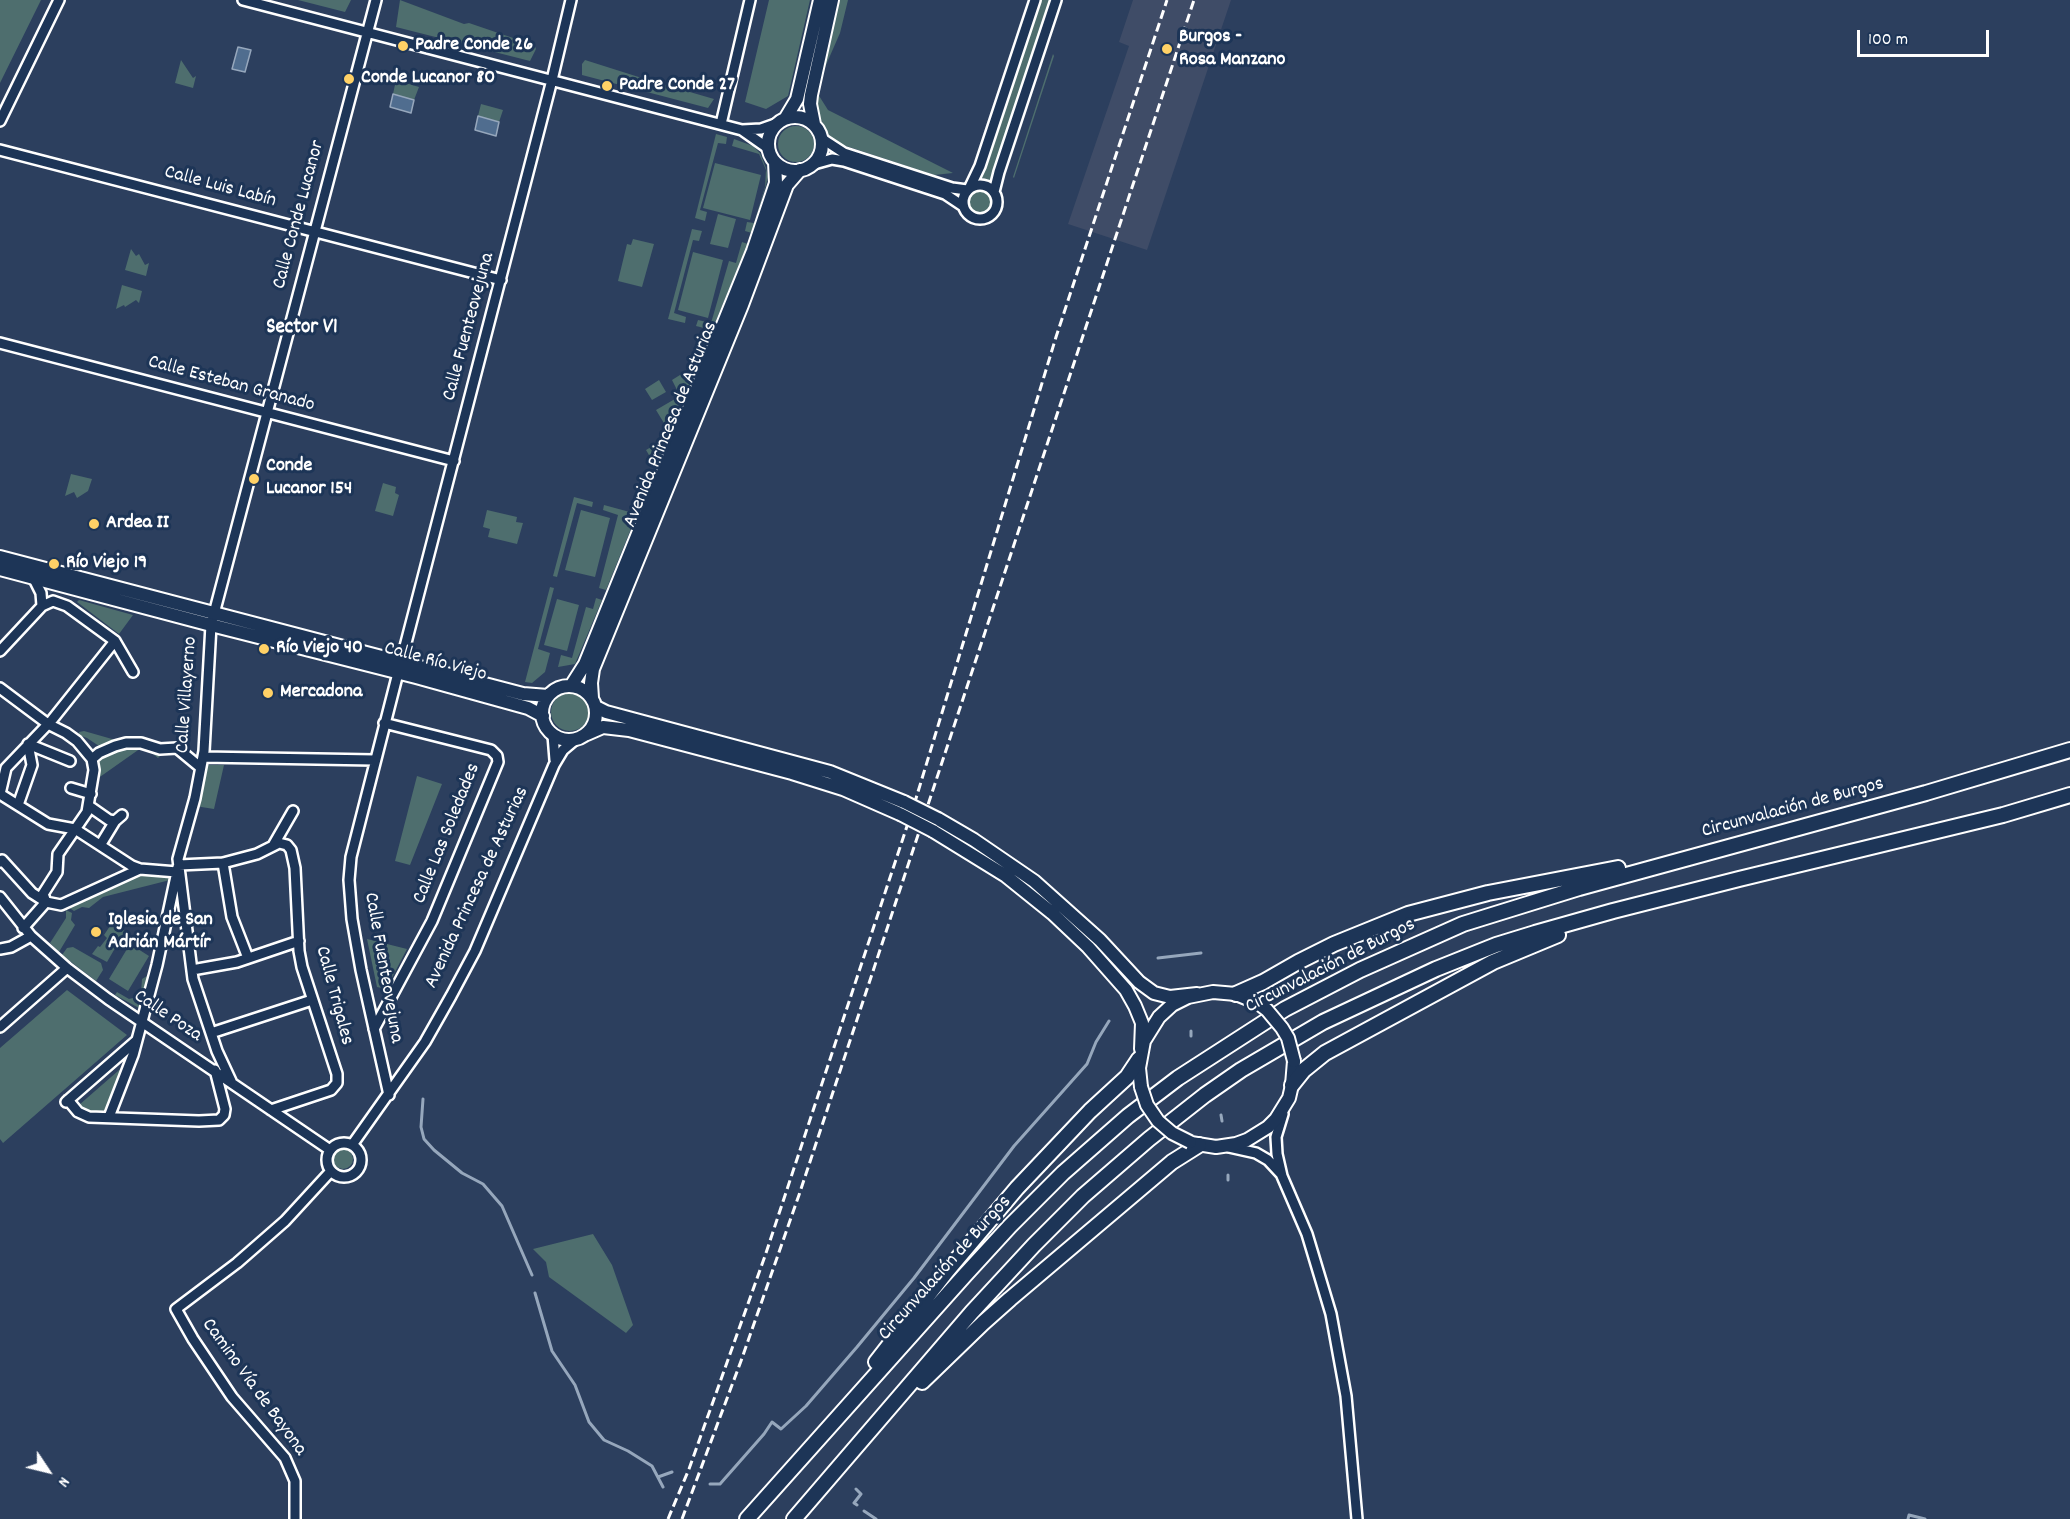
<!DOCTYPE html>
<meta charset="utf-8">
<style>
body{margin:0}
#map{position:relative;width:2070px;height:1519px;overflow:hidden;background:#2c3f5e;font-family:Dekko,sans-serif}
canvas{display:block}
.north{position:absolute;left:18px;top:1441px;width:60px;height:60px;-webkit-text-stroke:4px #1d3557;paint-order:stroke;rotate:125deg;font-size:16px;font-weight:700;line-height:24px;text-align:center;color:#fff}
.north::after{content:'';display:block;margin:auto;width:21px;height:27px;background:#fff;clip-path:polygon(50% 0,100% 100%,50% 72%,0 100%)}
.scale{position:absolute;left:1857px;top:30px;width:132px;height:27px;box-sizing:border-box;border:3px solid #fff;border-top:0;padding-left:8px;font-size:18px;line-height:21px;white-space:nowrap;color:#fff;-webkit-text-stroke:4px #1d3557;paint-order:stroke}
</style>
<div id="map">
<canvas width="2070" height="1519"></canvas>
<div class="north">N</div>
<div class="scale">100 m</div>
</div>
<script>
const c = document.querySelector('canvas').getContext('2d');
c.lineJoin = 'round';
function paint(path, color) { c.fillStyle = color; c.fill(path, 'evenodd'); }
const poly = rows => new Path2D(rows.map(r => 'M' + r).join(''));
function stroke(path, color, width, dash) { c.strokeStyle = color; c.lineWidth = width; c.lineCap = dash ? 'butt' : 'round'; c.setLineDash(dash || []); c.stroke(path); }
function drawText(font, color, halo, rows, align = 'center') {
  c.font = font + ' Dekko,sans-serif'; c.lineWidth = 6; c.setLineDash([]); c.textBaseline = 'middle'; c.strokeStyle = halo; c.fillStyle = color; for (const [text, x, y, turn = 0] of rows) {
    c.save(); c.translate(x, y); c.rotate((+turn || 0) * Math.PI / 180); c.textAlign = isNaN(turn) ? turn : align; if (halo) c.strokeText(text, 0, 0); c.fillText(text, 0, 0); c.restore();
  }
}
paint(poly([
 [1133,0,1231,0,1147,250,1068,224,1129,46,1119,42]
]), '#3f4c67');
paint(poly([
 [0,0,41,0,0,83],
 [298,0,351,0,345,12],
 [400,0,464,24,469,23,513,38,530,41,534,44,536,49,530,61,396,27],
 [769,0,810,0,788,96,766,109,745,102],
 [837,0,848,0,840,33,819,81],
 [1041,0,1052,0,992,181,981,178],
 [1053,54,1054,56,1014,178,1013,177],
 [181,60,193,78,196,76,193,88,175,83],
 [585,60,645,79,714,99,708,108,582,75,582,64],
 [396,80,419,87,414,100,393,94],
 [816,91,828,110,953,173,934,175,837,143,830,137,818,114],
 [481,104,503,110,499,122,478,116],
 '778 144a18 18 0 1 1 36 0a18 18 0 1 1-36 0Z',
 [716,134,727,137,726,144,718,143,700,210,707,212,705,221,695,218],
 [734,139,753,146,760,153,766,168,768,177,766,185,752,233,745,231,747,222,754,223,765,187,766,170,759,154,732,146],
 [715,163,761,175,750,220,703,208],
 '968 202a12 12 0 1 1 24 0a12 12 0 1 1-24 0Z',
 [718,214,736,219,728,248,710,244],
 [692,229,702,231,699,241,693,240,674,313,686,317,685,323,668,319],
 [633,239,654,244,642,287,618,281,627,244,631,245],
 [742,242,748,244,712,330,696,326,698,320,711,323,729,261,736,263],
 [131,249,136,256,139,254,145,265,149,263,146,276,125,270],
 [693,252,723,260,708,318,678,310],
 [122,285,142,291,139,303,136,300,125,307,124,305,116,309],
 [699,363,670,433,656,410,680,396,672,380],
 [659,380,666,392,652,400,645,389],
 [668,437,656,467,646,450],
 [71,474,92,479,88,491,77,498,74,492,65,496],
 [383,483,396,487,395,493,399,495,393,516,375,511],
 [574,497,593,502,592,507,577,503,557,577,553,576],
 [604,505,637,514,606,590,599,588,618,515,603,510],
 [487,510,517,517,516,522,523,523,517,544,488,537,490,529,483,527],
 [581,510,610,518,595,577,565,570],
 [550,587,554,588,538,649,550,653,545,672,532,683,525,682],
 [596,598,602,600,575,664,558,667,561,655,572,658,586,607,593,609],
 [557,599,579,605,567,651,544,645],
 [79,600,133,615,119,634,77,602],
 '551 712a19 19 0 1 1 38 0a19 19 0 1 1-38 0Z',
 [84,731,112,739,117,742,102,748,87,738,79,735,79,732],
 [139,745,163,753,158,758,148,750,141,748,97,779,98,758,119,747],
 [208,765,224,765,214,809,195,806,205,768],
 [417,776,442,784,410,865,395,861],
 [142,873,170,876,170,880,103,897,89,908,82,907,74,911,68,907],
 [66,910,72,913,71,920,75,925,59,952,50,943,66,918],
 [112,923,125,931,107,962,92,954,98,946,100,947,107,938,104,935],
 [367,939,407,949,386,989,377,987],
 [130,944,149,956,128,991,109,979],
 [73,947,101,963,103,970,96,981,62,955,67,948],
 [149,975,139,1008,115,995,117,992,129,999,137,997,141,993,142,979],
 [67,990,127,1035,3,1143,0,1139,0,1048],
 [126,1064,124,1071,120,1072,108,1104,110,1108,108,1113,88,1114,81,1109,79,1105],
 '333 1159a10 10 0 1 1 20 0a10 10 0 1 1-20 0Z',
 [593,1234,612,1265,633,1325,626,1333,549,1277,546,1262,533,1249]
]), '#4e6e6e');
const water = poly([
 [238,47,251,50,245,72,232,69,238,47],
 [393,94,414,100,411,113,390,107,393,94],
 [478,116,499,122,496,136,475,130,478,116]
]);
paint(water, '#506d8f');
stroke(water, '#96a7bc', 1.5);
stroke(poly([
 [1158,958,1201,953],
 [1191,1036,1191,1031],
 [423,1099,421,1127,424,1139,434,1150,462,1173,483,1184,502,1206,532,1275],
 [1221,1115,1222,1121],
 [1228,1175,1228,1180],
 [535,1293,552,1351,575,1385,589,1422,604,1440,628,1451,652,1466,663,1487],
 [658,1477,672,1472],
 [710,1484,720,1484,764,1434,772,1422,781,1429,806,1406,857,1347,914,1278,1014,1146,1087,1064,1096,1042,1109,1021],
 [856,1489,861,1494,854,1503,857,1505],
 [864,1511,876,1519],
 [1908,1519,1909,1515,1925,1519]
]), '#96a7bc', 3);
const minor = poly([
 [243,0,742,130,761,129,778,123],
 [0,121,59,0],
 [721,124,750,0],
 [742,130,769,149],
 [821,138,844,153,952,188,967,190],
 [0,150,501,280],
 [814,164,832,159,844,161,945,194,963,206],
 '963 202a17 17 0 1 1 34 0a17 17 0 1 1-34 0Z',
 [970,187,980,166,1035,0],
 [994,192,999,172,1056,0],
 [0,343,454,461],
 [33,577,41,593,42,606],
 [0,651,42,606,53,601,67,606,115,641,133,672],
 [401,662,552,80,571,0],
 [0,688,48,724,66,733,77,741,92,759,94,770,87,812,58,854,57,872,43,894,46,902,23,928],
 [553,735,555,760],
 [28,744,70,761],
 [203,757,374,760],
 [92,759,99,753,115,746,126,743,141,743,160,749,177,748,200,767],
 [71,788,91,794],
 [0,794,6,768,52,720,115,641],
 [0,794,48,824,75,829,132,866,140,869],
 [18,805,32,765,28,744],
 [89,806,109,820,115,821],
 [101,844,115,821,122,815],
 [274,844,293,811],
 [0,862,2,860,32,893,46,902,61,905,140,869,177,872],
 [223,863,232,917,248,958],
 [179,865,223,863,257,854,279,843,287,845,291,850,295,868,299,951,302,967,337,1074,337,1083,331,1090,271,1110],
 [0,897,31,936,67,968,108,999,330,1150],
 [0,949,11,947,31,936],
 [192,970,237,962,299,941],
 [0,1027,67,968],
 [374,1029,432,921,498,762,497,756,491,750,384,723],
 [211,1033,312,1000],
 [231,1081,217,1051,193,979,178,859,195,798,204,751,211,625,376,0],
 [389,1095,361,970,352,919,349,880,351,857,398,673],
 [68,1100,78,1112,89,1117,199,1121,219,1120,224,1115,225,1109,215,1070],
 [66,1102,136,1041],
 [1283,1114,1276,1137,1277,1154,1282,1176,1307,1234,1331,1314,1346,1396,1357,1519],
 [109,1117,133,1055,157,965,178,867],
 '327 1160a17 17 0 1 1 34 0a17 17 0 1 1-34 0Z',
 [352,1145,425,1042,451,996,475,951,554,765,563,750,576,739],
 [1229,1147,1256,1153,1268,1160,1281,1174],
 [295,1519,295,1481,285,1458,232,1397,193,1339,176,1309,237,1263,285,1221,331,1171]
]);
const major = poly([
 '768 144a27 27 0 1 1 54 0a27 27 0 1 1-54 0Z',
 [785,119,797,99,820,0],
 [814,124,810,104,811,95,832,0],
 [0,557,523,694,548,696],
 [0,569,211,625,416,677,528,708,543,716],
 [571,686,585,664,753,251,776,183,775,162],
 '542 713a27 27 0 1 1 54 0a27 27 0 1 1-54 0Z',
 [592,698,591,683,593,669,742,305,787,185,800,170],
 [596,707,606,712,830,772,904,802],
 [587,734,603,727,629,730,792,773,843,789,900,814],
 [938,819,974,840,1034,881,1100,940,1139,982,1154,993,1170,997,1197,994],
 [933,831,1006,876,1052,913,1088,947,1126,990,1135,1006,1142,1023,1141,1049],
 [1141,1087,1139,1068,1144,1041,1159,1017,1172,1005,1188,997,1213,992,1236,994,1258,1003],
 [1191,1143,1216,1147,1236,1144,1247,1140,1268,1127,1276,1119,1289,1098,1292,1085,1294,1061]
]);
const highway = poly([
 [1236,994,1263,982,1298,962,1334,944,1408,914,1488,893,1618,868],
 [1292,1085,1304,1070,1325,1053,1493,962,1558,935],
 [876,1362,947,1271,1017,1188,1090,1111,1127,1077,1139,1059],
 [922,1382,983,1323,1010,1299,1172,1162,1199,1145],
 [747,1519,965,1275,1010,1226,1063,1173,1128,1116,1178,1078,1285,1009,1360,970,1463,924,1579,888,1926,793,2070,750],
 [794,1519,972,1312,1034,1245,1083,1196,1149,1139,1205,1095,1241,1070,1323,1022,1436,969,1496,945,1535,933,1613,911,1739,879,2003,815,2070,795]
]);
stroke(minor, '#fff', 14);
stroke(major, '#fff', 16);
stroke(highway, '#fff', 18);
stroke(minor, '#1d3557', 9);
stroke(major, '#1d3557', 12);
stroke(highway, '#1d3557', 14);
stroke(poly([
 [668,1519,689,1469,765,1256,914,805,1056,337,1167,0],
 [682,1519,741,1361,799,1195,1194,0]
]), '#fff', 3, [9, 4.5]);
const majorBridge = poly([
 [904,802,938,819],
 [900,814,933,831],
 [1258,1003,1267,1010,1282,1028,1288,1038,1294,1061],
 [1141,1087,1147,1105,1158,1121,1172,1133,1190,1142]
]);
stroke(majorBridge, '#fff', 16, []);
stroke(majorBridge, '#1d3557', 12);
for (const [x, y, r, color] of [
 [403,46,6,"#ffd166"],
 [1167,49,6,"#ffd166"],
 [349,79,6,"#ffd166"],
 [607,86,6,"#ffd166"],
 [254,479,6,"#ffd166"],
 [94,524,6,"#ffd166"],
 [54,564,6,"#ffd166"],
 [264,649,6,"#ffd166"],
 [268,693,6,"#ffd166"],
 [96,932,6,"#ffd166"]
]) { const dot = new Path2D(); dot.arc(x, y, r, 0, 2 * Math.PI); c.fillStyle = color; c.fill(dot); stroke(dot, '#1d3557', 2); }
drawText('bold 20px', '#fff', '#1d3557', [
 ["Burgos -",1179,38],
 ["Rosa Manzano",1179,61],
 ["Padre Conde 26",415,46],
 ["Conde Lucanor 80",361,79],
 ["Padre Conde 27",619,86],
 ["Conde",266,467],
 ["Lucanor 154",266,490],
 ["Ardea II",106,524],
 ["Río Viejo 19",66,564],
 ["Río Viejo 40",276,649],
 ["Mercadona",280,693],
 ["Iglesia de San",108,921],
 ["Adrián Mártír",108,944]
], 'left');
drawText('20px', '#fff', '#1d3557', [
 ["Calle Luis Labín",220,188,15],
 ["Calle Conde Lucanor",300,215,-75],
 ["Calle Fuenteovejuna",470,327,-75],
 ["Calle Esteban Granado",231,385,15],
 ["Avenida Princesa de Asturias",672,425,-68],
 ["Calle Río Viejo",435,663,15],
 ["Calle Villayerno",188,695,-86],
 ["Circunvalación de Burgos",1793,809,-15],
 ["Calle Las Soledades",448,834,-68],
 ["Avenida Princesa de Asturias",478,888,-65],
 ["Circunvalación de Burgos",1331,967,-27],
 ["Calle Fuenteovejuna",382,968,80],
 ["Calle Trigales",333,996,75],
 ["Calle Poza",167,1017,34],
 ["Circunvalación de Burgos",946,1269,-48],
 ["Camino Vía de Bayona",253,1388,54]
]);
drawText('bold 21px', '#fff', '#1d3557', [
 ["Sector V1",302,329]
]);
</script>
